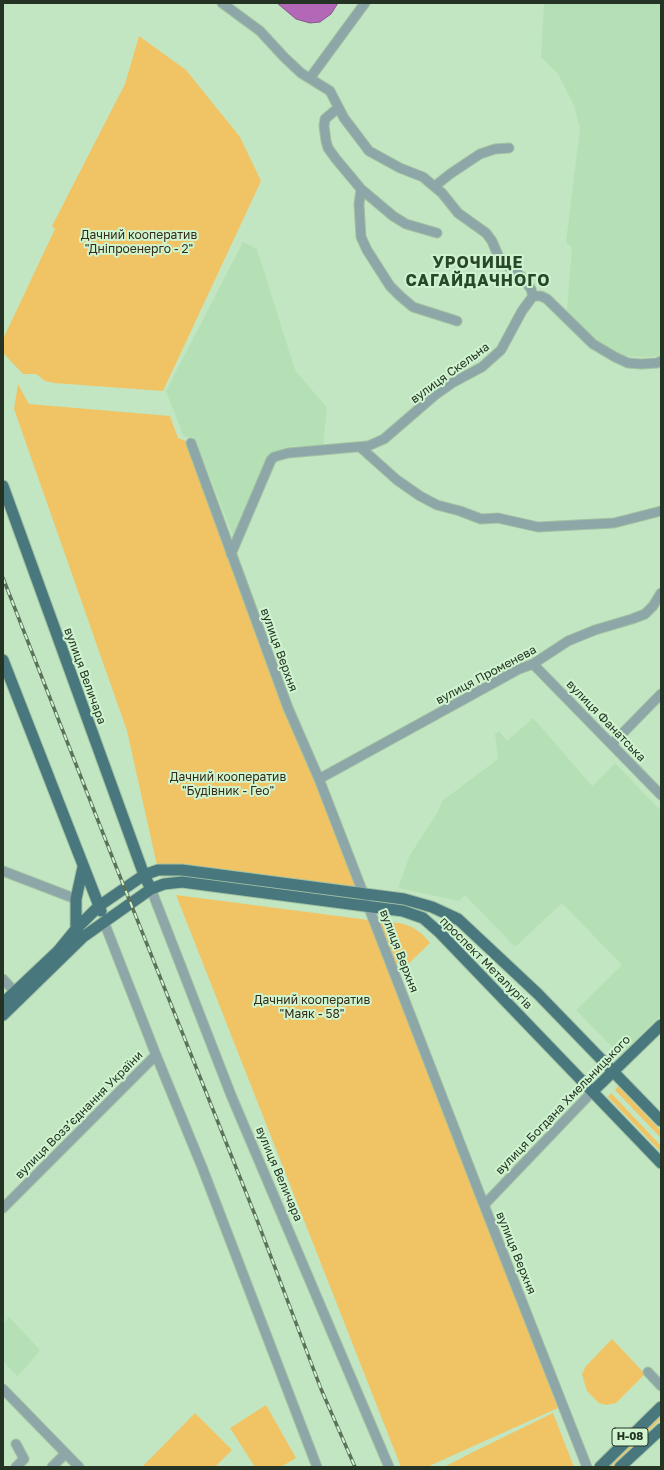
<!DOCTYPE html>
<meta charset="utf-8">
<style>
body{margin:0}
#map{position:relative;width:664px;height:1470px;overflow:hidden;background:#c2e6c2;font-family:"Golos Text",sans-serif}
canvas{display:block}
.frame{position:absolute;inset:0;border:4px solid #253325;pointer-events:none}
</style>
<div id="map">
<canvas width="664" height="1470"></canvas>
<div class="frame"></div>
</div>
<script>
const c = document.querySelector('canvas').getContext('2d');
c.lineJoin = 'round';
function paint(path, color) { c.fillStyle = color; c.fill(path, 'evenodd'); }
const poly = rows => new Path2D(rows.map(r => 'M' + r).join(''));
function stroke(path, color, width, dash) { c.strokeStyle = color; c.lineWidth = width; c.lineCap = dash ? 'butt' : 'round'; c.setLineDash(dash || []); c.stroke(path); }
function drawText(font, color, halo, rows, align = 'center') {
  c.font = font + ' "Golos Text",sans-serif'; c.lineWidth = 4; c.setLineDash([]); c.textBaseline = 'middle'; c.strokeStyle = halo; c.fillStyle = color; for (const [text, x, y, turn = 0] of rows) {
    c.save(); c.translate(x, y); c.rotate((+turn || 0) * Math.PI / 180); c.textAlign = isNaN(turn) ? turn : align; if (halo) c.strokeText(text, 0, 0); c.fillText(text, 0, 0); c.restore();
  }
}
paint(poly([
 [544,3,661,3,661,355,648,357,625,356,607,348,585,331,567,310,572,248,566,242,580,129,574,105,558,74,541,57],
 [243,242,257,249,295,370,327,408,323,445,286,447,271,456,234,538,194,437,184,437,166,391],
 [533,718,592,786,615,763,661,811,661,1015,620,1055,576,1010,622,965,562,903,515,947,465,895,459,901,398,888,410,855,437,813,442,801,498,759,495,734,499,731,507,741],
 [9,1317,40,1350,28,1365,17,1376,3,1361,3,1324]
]), '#b5dfb5');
paint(poly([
 [139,36,186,70,240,137,261,181,163,391,54,383,45,381,36,374,23,374,3,353,3,339,55,229,52,226,125,84],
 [18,384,29,404,170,416,178,438,191,443,364,894,158,870,127,731,14,409],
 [176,895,369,920,558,1408,427,1467,401,1467],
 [379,922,400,923,412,927,422,934,430,943,406,966,401,966,396,963],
 [618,1086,661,1131,661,1138,615,1090],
 [611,1093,661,1146,661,1152,608,1097],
 [612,1339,645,1374,616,1403,606,1405,599,1403,587,1391,582,1374,586,1366],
 [266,1405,296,1458,281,1467,255,1467,230,1428],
 [195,1413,232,1450,215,1467,142,1467],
 [553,1413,574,1467,444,1467,471,1453],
 [661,1416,661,1419,611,1467,609,1467]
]), '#f0c465');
const water = poly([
 [277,3,338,3,331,14,320,22,310,23,296,19,277,3]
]);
paint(water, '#b268b7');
stroke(water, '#88588b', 1);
const minor = poly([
 [222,3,260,31,284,57,301,73,330,91,344,118,369,151,400,168,423,177,442,193,458,213,486,233,492,241,500,260,522,277,531,289,533,296],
 [310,78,365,3],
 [338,108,325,119,324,126,326,141,328,148,336,159,361,189],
 [435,186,450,174,480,154,495,149,509,148],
 [437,233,406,224,393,216,361,189,359,204,361,237,367,250,390,286,400,296,413,307,457,321],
 [191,443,288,708,319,779,484,1205,587,1467],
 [360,447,397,480,420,496,437,505,460,511,481,519,498,518,538,527,614,523,661,511],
 [231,554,271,460,274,457,288,453,368,446,384,439,435,395,452,383,482,367,501,350,522,311,533,296,541,296,547,299,593,344,615,357,628,363,641,364,657,363,661,361],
 [533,664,661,795],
 [612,744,661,694],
 [319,779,519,669,533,664,568,641,595,630,632,619,645,614,653,606,661,593],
 [3,871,76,899],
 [151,889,231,1095,389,1467],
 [104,922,156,1055,202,1167,317,1467],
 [3,979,15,992],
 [484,1205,593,1091],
 [3,1208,156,1055],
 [648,1372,661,1386],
 [3,1389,79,1467],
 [16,1444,24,1459,16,1467],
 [52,1467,65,1454]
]);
const major = poly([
 [3,486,144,875,151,889],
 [3,660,101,911],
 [78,931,76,929,76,899,83,867],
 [440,933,454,917],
 [3,1003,58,951,76,929,99,906,144,875,158,870,182,870,404,899,432,907,458,919,538,994,661,1121],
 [3,1015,83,937,151,889,164,884,182,882,403,911,423,918,440,933,661,1163],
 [593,1091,661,1025],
 [600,1467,661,1407],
 [620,1467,661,1429]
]);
stroke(minor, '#a3c2a3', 11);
stroke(major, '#a3c2a3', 13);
stroke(minor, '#8da6a8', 9);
stroke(major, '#48787e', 11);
const rail = poly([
 [3,578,115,864,257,1220,321,1389,355,1467]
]);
stroke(rail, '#5b715b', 3.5);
stroke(rail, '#cff4cf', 2, [6]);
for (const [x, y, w] of [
 [630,1437,36]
]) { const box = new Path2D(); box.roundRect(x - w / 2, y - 9, w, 18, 3); c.fillStyle = '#cff4cf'; c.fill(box); stroke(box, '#253325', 1); }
drawText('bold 11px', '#253325', null, [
 ["Н-08",630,1437]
]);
drawText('12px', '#352c19', '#cff4cf', [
 ["Дачний кооператив",139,235],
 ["\"Дніпроенерго - 2\"",139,249],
 ["Дачний кооператив",228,777],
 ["\"Будівник - Гео\"",228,791],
 ["Дачний кооператив",312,1000],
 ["\"Маяк - 58\"",312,1014]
]);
drawText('12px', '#253325', '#cff4cf', [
 ["вулиця Скельна",450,373,-36],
 ["вулиця Верхня",279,650,70],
 ["вулиця Променева",486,675,-28],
 ["вулиця Величара",85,676,70],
 ["вулиця Фанатська",606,721,46],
 ["вулиця Верхня",399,951,69],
 ["проспект Металургів",486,963,45],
 ["вулиця Богдана Хмельницького",563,1105,-46],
 ["вулиця Воззʼєднання України",79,1115,-45],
 ["вулиця Величара",279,1174,67],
 ["вулиця Верхня",516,1253,68]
]);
c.letterSpacing = '1px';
drawText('bold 16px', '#29482a', '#cff4cf', [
 ["УРОЧИЩЕ",478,263],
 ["САГАЙДАЧНОГО",478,281]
]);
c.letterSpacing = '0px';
</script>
